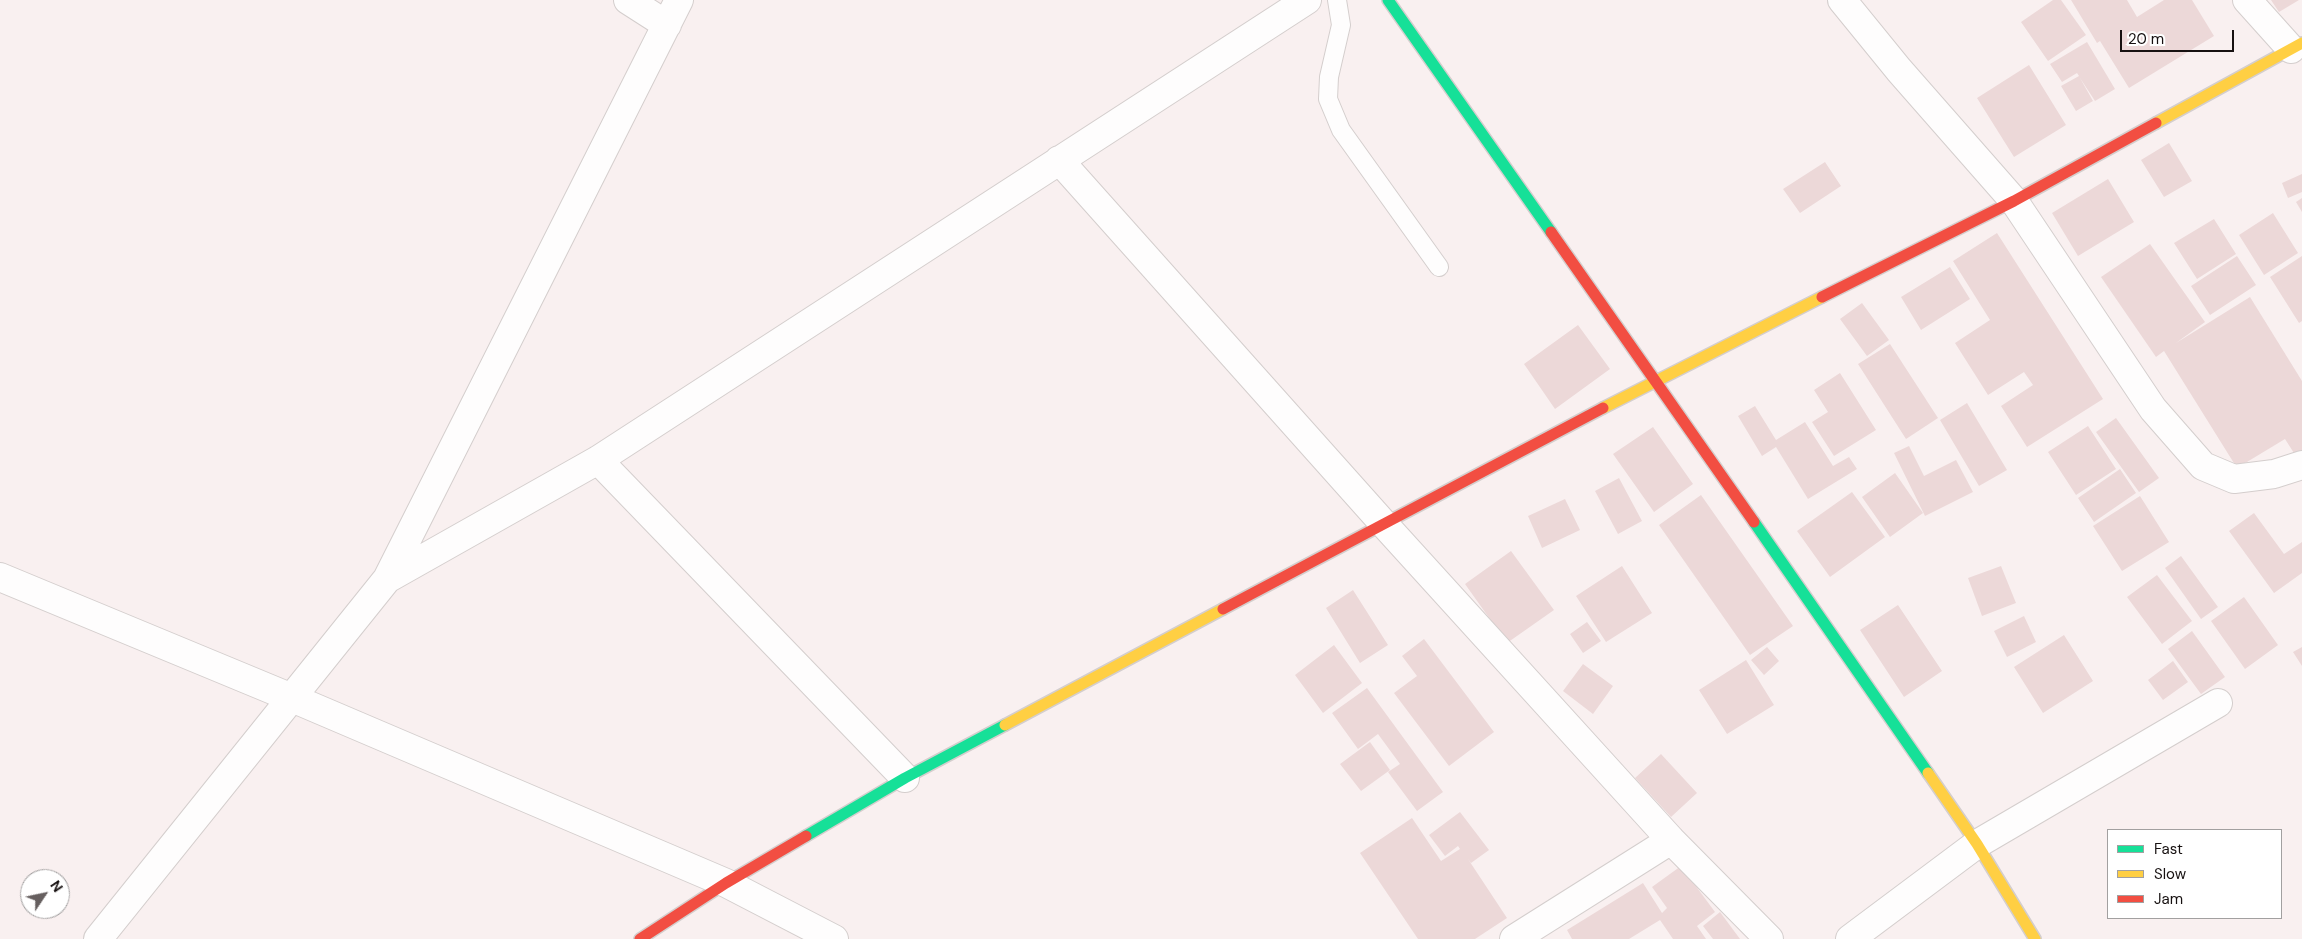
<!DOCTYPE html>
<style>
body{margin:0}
#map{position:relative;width:2302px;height:939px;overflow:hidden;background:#f9f0f0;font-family:"DM Sans",sans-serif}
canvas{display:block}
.legend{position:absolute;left:2107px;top:829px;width:175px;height:90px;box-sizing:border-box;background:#fff;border:1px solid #a2a0a0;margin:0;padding:6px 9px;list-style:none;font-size:15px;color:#171111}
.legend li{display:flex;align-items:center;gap:10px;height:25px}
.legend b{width:25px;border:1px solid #a2a0a0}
.north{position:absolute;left:20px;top:869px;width:50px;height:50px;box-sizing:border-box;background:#fff;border:1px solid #a2a0a0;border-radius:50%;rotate:56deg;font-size:14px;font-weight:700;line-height:20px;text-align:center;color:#171111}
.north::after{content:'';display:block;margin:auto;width:18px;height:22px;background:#665f5f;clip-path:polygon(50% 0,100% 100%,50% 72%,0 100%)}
.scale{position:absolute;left:2120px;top:30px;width:114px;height:22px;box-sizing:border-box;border:2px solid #171111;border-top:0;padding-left:6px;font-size:15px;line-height:18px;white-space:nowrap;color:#171111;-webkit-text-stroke:4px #fff;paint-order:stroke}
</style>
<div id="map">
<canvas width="2302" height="939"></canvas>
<ul class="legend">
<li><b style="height:6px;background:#16e098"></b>Fast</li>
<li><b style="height:6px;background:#ffcf43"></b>Slow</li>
<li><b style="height:6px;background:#f24e42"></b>Jam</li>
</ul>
<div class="north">N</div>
<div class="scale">20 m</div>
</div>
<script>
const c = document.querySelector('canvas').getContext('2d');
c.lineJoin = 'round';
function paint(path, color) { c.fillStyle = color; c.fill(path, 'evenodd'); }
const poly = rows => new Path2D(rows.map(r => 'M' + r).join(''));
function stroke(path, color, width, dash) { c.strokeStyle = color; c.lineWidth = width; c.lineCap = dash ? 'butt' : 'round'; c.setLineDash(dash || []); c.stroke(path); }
paint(poly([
 [2053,0,2061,0,2086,35,2048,61,2021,22],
 [2071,0,2127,0,2137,17,2164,0,2192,0,2214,36,2129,88,2100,41,2097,43],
 [2271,0,2299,0,2279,12],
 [2087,42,2115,89,2095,101,2080,78,2093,101,2076,111,2061,86,2079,76,2077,73,2062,82,2050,64],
 [2029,65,2066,125,2014,157,1977,98],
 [2169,143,2192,181,2164,197,2141,160],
 [1825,162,1841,186,1800,213,1783,189],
 [2302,174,2302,192,2288,198,2282,183],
 [2108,179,2134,222,2078,256,2052,213],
 [2302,198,2302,212,2296,202],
 [2273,213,2298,253,2264,275,2239,235],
 [2214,219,2236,254,2197,279,2174,243],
 [1997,233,2103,399,2027,447,2001,406,2033,385,2024,372,1988,395,1955,343,1990,320,1953,261],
 [2150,244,2205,322,2176,343,2250,297,2302,381,2302,459,2299,461,2285,439,2237,468,2164,351,2156,357,2101,277],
 [2237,256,2256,285,2210,315,2191,286],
 [2302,256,2302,321,2299,323,2270,277],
 [1950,267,1970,299,1921,330,1901,297],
 [1862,303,1889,340,1867,356,1840,319],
 [1578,325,1610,369,1555,409,1524,364],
 [1890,344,1938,418,1906,439,1858,364],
 [1840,373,1876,430,1834,456,1812,422,1828,412,1814,390],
 [1967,403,2007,470,1979,486,1940,420],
 [1755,406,1776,440,1805,422,1833,466,1849,457,1857,469,1808,499,1776,447,1762,456,1738,416],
 [2116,418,2159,478,2139,492,2096,432],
 [2088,426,2116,469,2076,495,2048,452],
 [1653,427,1693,484,1654,512,1613,454],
 [1909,446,1924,476,1956,460,1973,492,1925,516,1894,453],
 [2120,469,2136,493,2094,522,2078,498],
 [1895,473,1923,513,1890,537,1862,497],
 [1619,478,1642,521,1618,534,1595,491],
 [1852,492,1885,537,1830,577,1797,531],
 [1701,495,1793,626,1750,655,1659,525],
 [2140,496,2169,542,2122,571,2093,526],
 [1565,499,1580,530,1542,548,1528,516],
 [2254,513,2284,554,2302,542,2302,573,2274,593,2229,531],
 [1511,551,1554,610,1507,643,1465,584],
 [2181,556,2218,607,2201,619,2165,568],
 [1622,566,1652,613,1606,642,1576,596],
 [2001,566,2016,603,1982,616,1968,578],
 [2157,575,2192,621,2162,644,2127,597],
 [1353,590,1388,645,1360,663,1326,608],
 [2244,597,2278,645,2245,669,2211,621],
 [1898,605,1942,671,1904,697,1860,630],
 [2024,616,2036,642,2007,657,1994,631],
 [1587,622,1601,641,1583,653,1570,634],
 [2192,631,2225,677,2201,694,2168,649],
 [2064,635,2093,681,2043,713,2014,667],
 [1424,639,1494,732,1449,766,1394,693,1417,676,1402,656],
 [1334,645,1362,683,1323,713,1295,675],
 [1767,647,1779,661,1764,675,1751,660],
 [2302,647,2302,666,2293,652],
 [1746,660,1774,705,1727,734,1699,690],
 [2173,661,2188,682,2163,700,2148,680],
 [1583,664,1613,686,1593,714,1563,691],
 [1367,688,1443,792,1417,811,1388,772,1400,764,1378,734,1358,749,1332,713],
 [1370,742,1390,770,1361,791,1340,764],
 [1661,754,1697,793,1671,817,1635,778],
 [1460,812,1489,850,1471,863,1468,859,1507,918,1475,939,1418,939,1360,853,1412,818,1441,861,1460,849,1458,846,1445,856,1429,835],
 [1681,866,1715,912,1697,926,1706,939,1673,939,1660,920,1629,939,1572,939,1567,930,1643,883,1662,913,1667,908,1652,887],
 [1720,912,1740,939,1713,939,1703,926]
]), '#ecd8d8');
const lane = poly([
 [1337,0,1341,25,1329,77,1328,99,1341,130,1439,267]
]);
const street = poly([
 [628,0,667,25],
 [1842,0,1899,70,2014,201,2153,409,2203,466,2234,479,2274,474,2302,465],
 [2247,0,2291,49],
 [1059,160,1383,523,1671,840,1769,939],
 [598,460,905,778],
 [0,577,292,698,726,883,834,939],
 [387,579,598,460,1307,0],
 [98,939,387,579,679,0],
 [1514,939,1671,840],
 [1850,939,1977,844,2218,703]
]);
const fast = poly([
 [1388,0,1551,232],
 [1754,522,1928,773],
 [806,836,905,778,1005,725]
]);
const slow = poly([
 [2156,123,2302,43],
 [1603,408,1822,297],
 [1005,725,1223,609],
 [1928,773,1977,844,2035,939]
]);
const jam = poly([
 [1551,232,1754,522],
 [1822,297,2014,201,2156,123],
 [1223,609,1603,408],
 [640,939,726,883,806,836]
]);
stroke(lane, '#d4cecd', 20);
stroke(street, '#d4cecd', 30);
stroke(fast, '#d4cecd', 14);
stroke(slow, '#d4cecd', 14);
stroke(jam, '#d4cecd', 14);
stroke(lane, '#fefdfd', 18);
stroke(street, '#fefdfd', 28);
stroke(fast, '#16e098', 11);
stroke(slow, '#ffcf43', 11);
stroke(jam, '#f24e42', 11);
</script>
